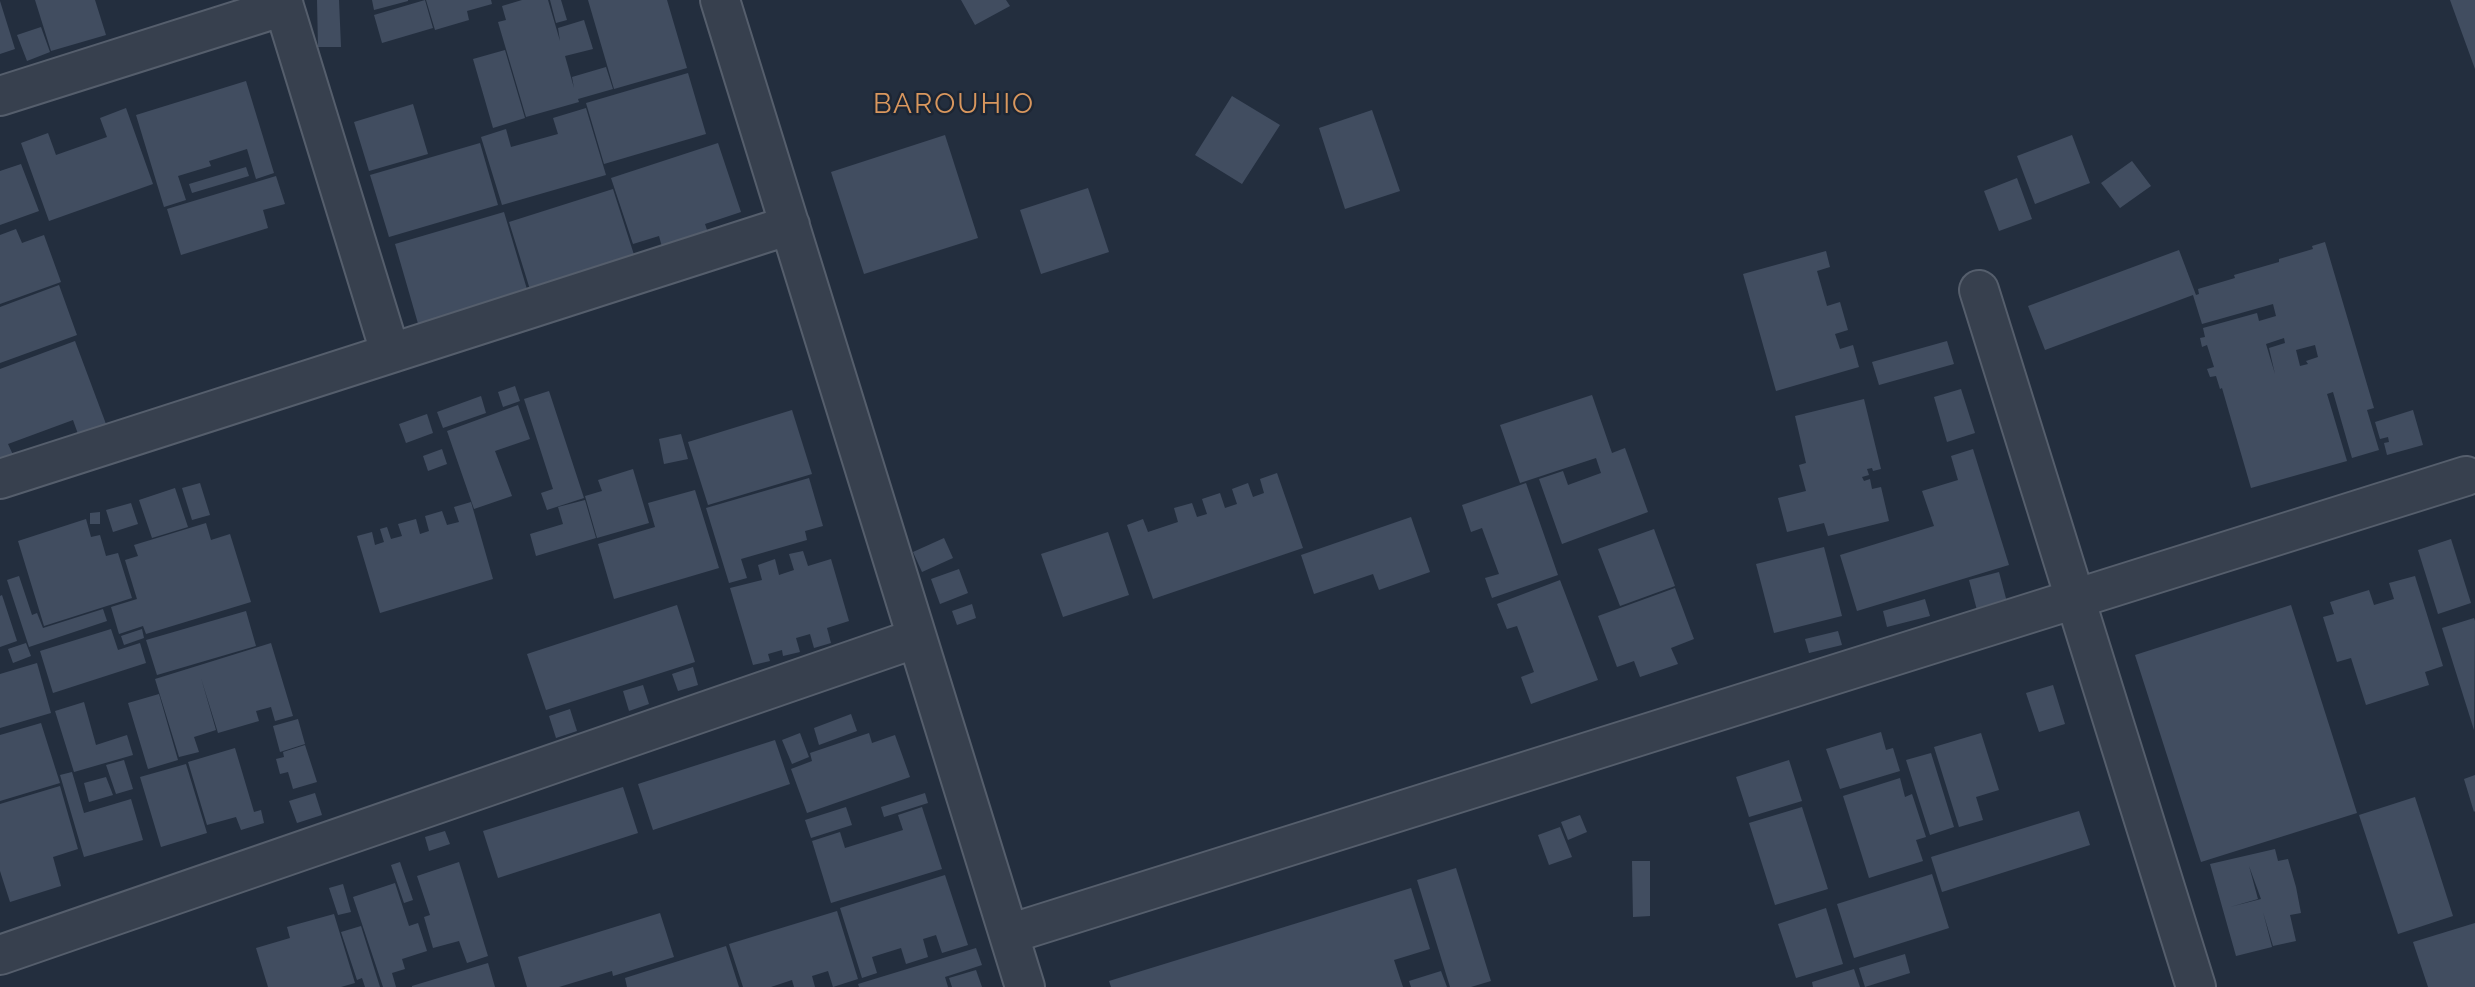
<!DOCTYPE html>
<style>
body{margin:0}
canvas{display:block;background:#232e3e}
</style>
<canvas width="2475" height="987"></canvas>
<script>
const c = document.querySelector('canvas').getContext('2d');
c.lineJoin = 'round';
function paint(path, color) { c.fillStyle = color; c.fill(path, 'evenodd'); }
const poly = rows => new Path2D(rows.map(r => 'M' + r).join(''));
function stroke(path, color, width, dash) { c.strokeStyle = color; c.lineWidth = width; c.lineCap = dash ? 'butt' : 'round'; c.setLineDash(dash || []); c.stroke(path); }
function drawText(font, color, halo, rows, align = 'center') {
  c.font = font + ' Raleway,sans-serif'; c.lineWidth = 5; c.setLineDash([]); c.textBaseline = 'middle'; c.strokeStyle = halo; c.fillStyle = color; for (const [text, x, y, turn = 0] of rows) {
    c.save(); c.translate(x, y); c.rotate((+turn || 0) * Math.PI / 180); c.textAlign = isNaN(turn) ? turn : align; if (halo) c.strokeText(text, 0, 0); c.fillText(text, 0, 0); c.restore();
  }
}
paint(poly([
 [35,0,95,0,106,35,51,51],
 [317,0,339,0,341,47,318,47],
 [372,0,408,0,408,1,374,10],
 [425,0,433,28,382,43,374,15],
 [426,0,491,0,492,4,467,11,469,20,435,30],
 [522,0,548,0,560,41,558,28,584,20,593,49,565,56,574,88,572,77,606,67,613,89,578,99,579,102,526,117,498,22,506,20,502,6],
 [550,0,561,0,567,20,556,23],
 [588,0,667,0,687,68,614,89],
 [961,0,1006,0,1010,6,975,25],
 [2450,0,2475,0,2475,69],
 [0,1,15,49,0,54],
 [41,27,50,52,27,61,17,35],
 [505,50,525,118,493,128,473,59],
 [688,73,706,134,604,164,586,103],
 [246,81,274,173,256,179,247,149,209,161,211,166,178,176,186,200,164,207,136,115],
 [1232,96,1280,125,1242,184,1195,155],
 [413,104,428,154,369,171,354,122],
 [126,108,153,184,49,221,21,143,48,133,56,155,107,137,100,118],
 [586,108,606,175,502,205,481,137,506,129,511,147,558,134,553,118],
 [1372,110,1400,191,1345,209,1319,128],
 [945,135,978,238,864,274,831,172],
 [2072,135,2090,183,2035,204,2017,156],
 [480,143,498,205,389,237,370,175],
 [718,143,741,212,705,224,710,239,664,254,659,236,633,244,611,178],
 [2132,161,2151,186,2120,208,2101,183],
 [21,164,39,211,0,225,0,171],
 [246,167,249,176,192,193,189,184],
 [276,176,285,204,263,210,268,228,181,255,167,209],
 [2017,178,2032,219,1999,231,1984,191],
 [1088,188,1109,252,1041,274,1020,210],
 [613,189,636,261,532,296,509,222],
 [504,212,529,296,419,327,395,244],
 [16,229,22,243,44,235,61,282,0,304,0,235],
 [2325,242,2374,408,2367,410,2379,450,2352,458,2333,392,2327,394,2347,461,2251,488,2222,388,2220,389,2216,376,2210,377,2207,369,2214,367,2207,345,2202,347,2200,338,2205,337,2203,328,2257,313,2259,321,2276,316,2273,304,2202,324,2193,295,2045,350,2028,306,2179,250,2196,295,2199,294,2198,289,2235,278,2234,275,2279,262,2279,259,2313,249,2312,246],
 [2284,338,2285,343,2269,348,2275,374,2266,344],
 [2315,345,2318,357,2306,361,2308,364,2300,366,2296,350],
 [1826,251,1830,267,1817,271,1827,306,1840,302,1848,330,1835,334,1840,349,1853,345,1859,367,1776,391,1743,274],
 [59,285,77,335,0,363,0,307],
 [75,341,106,424,78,434,73,420,8,444,14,457,0,462,0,369],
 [1947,341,1954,364,1879,385,1872,362],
 [515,386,520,401,503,407,498,392],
 [1961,389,1975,433,1947,442,1934,397],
 [549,391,584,498,547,510,541,493,553,489,524,399],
 [1592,395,1612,453,1625,448,1648,512,1562,544,1539,479,1563,471,1568,485,1601,473,1596,458,1520,483,1500,425],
 [481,396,486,413,443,428,437,412],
 [1864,399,1881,469,1873,471,1872,468,1867,469,1869,475,1862,477,1864,481,1870,479,1872,489,1881,487,1889,521,1828,536,1824,523,1787,532,1778,498,1806,491,1799,465,1806,463,1795,416],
 [518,405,530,439,495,451,512,496,474,509,447,431],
 [792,410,812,474,708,505,688,442],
 [2413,410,2423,445,2387,455,2384,443,2389,442,2388,437,2380,439,2375,422],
 [427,414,433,433,406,443,399,424],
 [681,434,688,459,664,464,659,439],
 [442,449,447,464,428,471,423,456],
 [1973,449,2009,565,1857,611,1840,555,1934,526,1922,491,1958,480,1951,456],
 [633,469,649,523,597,538,585,496,602,491,598,480],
 [1277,473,1303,548,1153,599,1127,525,1143,519,1148,532,1178,522,1174,508,1192,503,1197,517,1207,514,1202,499,1220,493,1225,508,1237,504,1232,489,1248,483,1253,497,1264,493,1260,479],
 [809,478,823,526,805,531,807,540,741,559,747,578,729,583,706,508],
 [200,483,210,515,192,520,182,488],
 [1526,483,1558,575,1492,598,1485,578,1499,574,1482,528,1471,532,1462,505],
 [175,488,188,527,152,538,139,500],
 [695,490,719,568,614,599,598,544,655,527,648,503],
 [585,500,596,538,536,556,530,534,563,524,558,507],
 [471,502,493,579,380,613,357,536,372,532,375,545,384,542,380,529,387,527,391,539,402,536,398,524,416,519,420,534,429,531,425,516,442,511,447,525,459,522,454,507],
 [131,503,138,524,113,532,106,510],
 [100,512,100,524,90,524,90,513],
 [1411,517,1430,572,1379,590,1373,574,1314,594,1301,555],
 [86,519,91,537,100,535,106,556,118,553,132,598,44,626,18,541],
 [206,523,211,540,230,534,251,602,146,634,143,626,119,634,111,607,137,599,125,560,138,556,134,545],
 [1654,529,1675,586,1620,606,1598,549],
 [1108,532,1129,595,1063,617,1041,554],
 [944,538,953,558,922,572,913,552],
 [2451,539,2471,603,2438,614,2418,550],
 [1824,547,1842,616,1774,633,1756,564],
 [803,551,808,566,831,559,849,621,827,628,831,643,814,648,810,634,796,638,800,652,783,656,782,650,768,654,770,661,753,665,730,588,762,580,758,565,775,559,779,575,794,570,789,554],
 [959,569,968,593,940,604,931,579],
 [1999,572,2008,606,1978,614,1969,580],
 [19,576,32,615,37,613,43,628,103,609,107,621,29,647,7,580],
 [2415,576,2443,666,2425,672,2429,685,2366,705,2351,658,2337,662,2323,617,2334,614,2330,602,2369,590,2374,605,2394,599,2389,583],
 [1560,580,1598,680,1531,704,1521,677,1534,672,1517,626,1507,629,1497,604],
 [1675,588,1694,639,1671,648,1678,664,1640,677,1634,661,1617,667,1598,616],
 [2,595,17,641,0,647,0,596],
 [1925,599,1930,616,1887,627,1883,611],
 [972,604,976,618,957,625,952,611],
 [677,605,695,662,546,710,527,654],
 [2291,605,2357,813,2201,862,2135,655],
 [246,611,256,646,157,675,146,640],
 [2474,618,2475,621,2474,730,2442,628],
 [111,629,118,650,140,643,146,663,53,693,40,651],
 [142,629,144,638,124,645,121,636],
 [1838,631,1842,645,1809,653,1805,639],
 [26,643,31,656,13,663,8,649],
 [271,643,293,716,275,721,271,707,256,711,259,721,218,733,201,678,216,730,194,737,199,752,179,757,155,679],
 [37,663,51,713,0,728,0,674],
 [693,667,698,685,678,691,672,674],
 [643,685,649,704,629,711,623,691],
 [2053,685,2065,724,2039,732,2026,693],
 [159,694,178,760,148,769,128,703],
 [84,702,96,745,127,735,133,755,74,772,55,711],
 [570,709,577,731,556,738,549,716],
 [851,714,857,731,819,745,814,728],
 [298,719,305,744,280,752,273,726],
 [41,723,60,783,0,801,0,735],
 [1881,732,1886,750,1893,748,1900,771,1840,789,1826,749],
 [800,733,809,757,792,764,782,740],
 [869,733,872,743,895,735,910,777,807,813,791,769,812,761,810,753],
 [1981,733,1999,790,1976,797,1983,820,1959,827,1934,747],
 [775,740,790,784,653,830,638,784],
 [305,745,317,782,293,789,288,772,280,774,276,759,284,757,283,752],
 [235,748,254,812,261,810,264,823,241,830,236,817,207,825,188,762],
 [1931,753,1954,827,1930,835,1906,760],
 [124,760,133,789,116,794,106,765],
 [1789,760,1802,801,1749,817,1736,777],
 [186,764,207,833,161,847,140,777],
 [72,772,84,813,131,799,143,840,84,857,60,775],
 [2475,775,2475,811,2474,812,2464,779],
 [106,777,113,795,89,802,84,783],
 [1900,778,1905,797,1912,794,1926,837,1916,840,1923,861,1869,878,1843,796],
 [60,786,78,849,53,857,61,886,10,902,0,871,0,804],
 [623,787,638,833,498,878,483,831],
 [315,793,322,815,297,823,289,801],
 [925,793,928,803,884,817,881,807],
 [2415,797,2453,916,2398,934,2359,815],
 [846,807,852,825,811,838,805,820],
 [922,807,942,869,831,903,812,841,840,832,845,848,903,830,898,815],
 [1802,807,1828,889,1775,905,1749,823],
 [2079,811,2090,845,1942,892,1931,857],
 [1580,815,1587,832,1568,840,1561,822],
 [1560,827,1572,857,1549,865,1538,835],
 [445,831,450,844,429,851,425,837],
 [2275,849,2278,861,2288,859,2296,887,2301,913,2290,915,2296,941,2273,946,2263,912,2272,947,2236,956,2210,864],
 [2249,866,2261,899,2230,907,2258,899],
 [1632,861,1650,861,1650,916,1633,917],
 [400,862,413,900,404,903,391,865],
 [459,862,488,956,467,963,459,941,433,948,424,917,430,915,417,876],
 [1456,868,1491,981,1471,987,1450,987,1417,880],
 [1932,874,1949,928,1854,958,1837,904],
 [945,875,968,945,942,953,936,935,923,939,928,957,906,964,901,948,872,957,877,973,862,978,840,908],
 [395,883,409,926,418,923,427,951,402,959,405,969,392,973,396,987,383,987,353,897],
 [343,884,351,912,338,915,329,888],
 [1411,888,1430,949,1394,960,1403,987,1111,987,1109,981],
 [1826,908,1843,964,1796,978,1778,924],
 [837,911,858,979,833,987,828,971,812,976,815,987,794,987,792,980,771,987,743,987,729,944],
 [660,913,674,957,613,976,612,971,559,987,527,987,518,957],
 [334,914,355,983,341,987,268,987,256,948,290,938,287,927],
 [2475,923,2475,987,2428,987,2413,942],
 [361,926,380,987,365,987,362,978,357,980,341,932],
 [726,946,739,987,627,987,625,978],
 [976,948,982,965,945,977,948,987,859,987,858,984],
 [1905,954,1910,973,1865,987,1859,968],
 [488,963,495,987,412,987,412,986],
 [1854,969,1860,987,1813,987,1812,982],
 [976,970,982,987,952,987,949,978],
 [1441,971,1447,987,1411,987,1409,981]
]), '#414d60');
const minor = poly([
 [282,0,390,352],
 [720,0,1025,987],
 [0,96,284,6],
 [1979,290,2196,987],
 [0,479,790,225],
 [1009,934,2466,476],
 [0,955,917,638]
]);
stroke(minor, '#555e6c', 42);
stroke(minor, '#37404e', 38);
c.letterSpacing = '2px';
drawText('28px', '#d9975e', '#1c2533', [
 ["BAROUHIO",954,105]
]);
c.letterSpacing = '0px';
</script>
